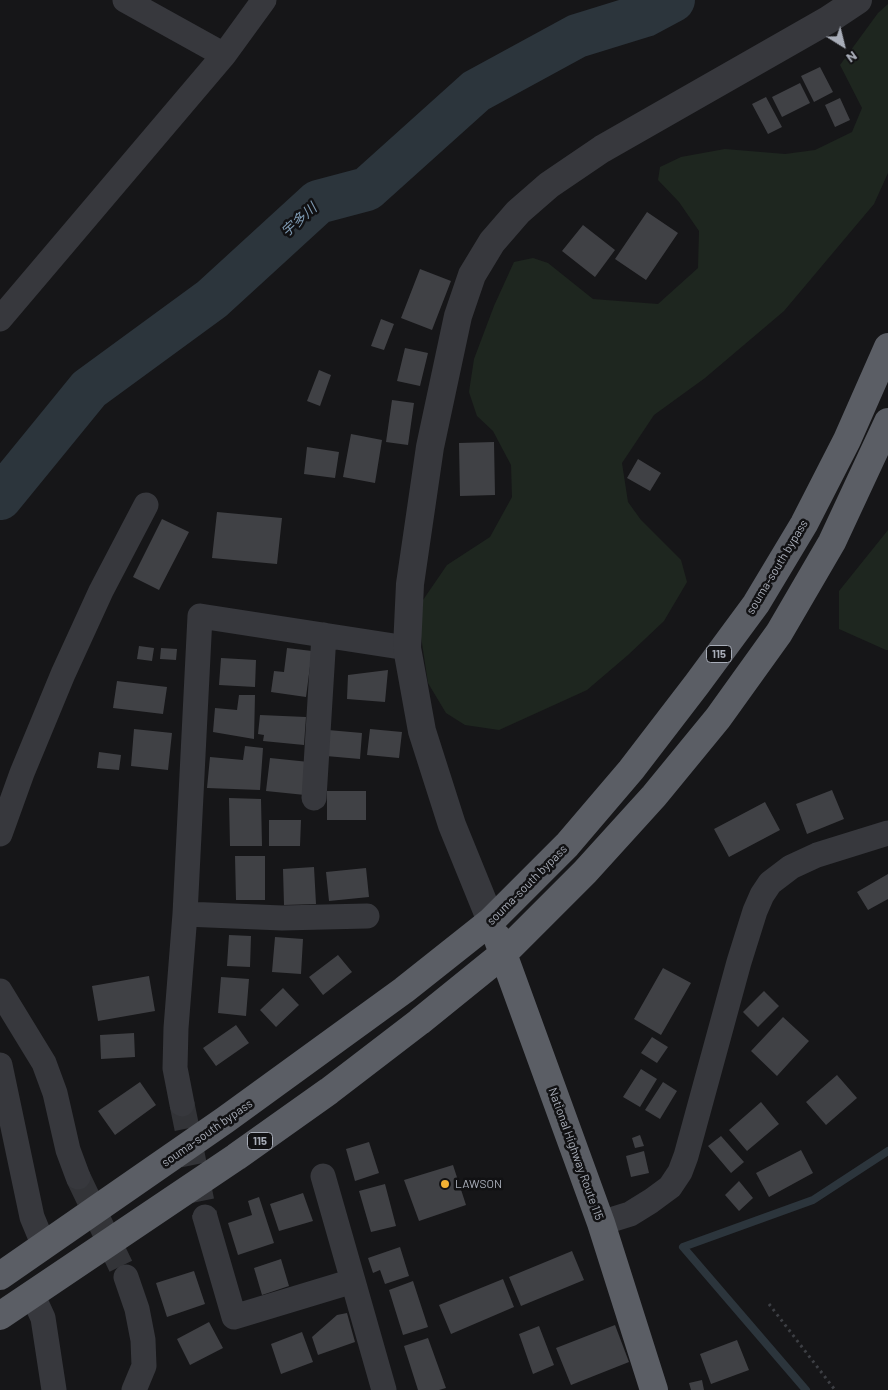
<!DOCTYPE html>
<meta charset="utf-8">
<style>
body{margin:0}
#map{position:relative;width:888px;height:1390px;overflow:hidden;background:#161618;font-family:Barlow,sans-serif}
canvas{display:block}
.north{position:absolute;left:818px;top:20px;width:50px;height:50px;-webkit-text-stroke:4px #111113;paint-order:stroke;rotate:144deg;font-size:14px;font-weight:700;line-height:20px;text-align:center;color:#a8adb8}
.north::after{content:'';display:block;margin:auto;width:18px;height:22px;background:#a8adb8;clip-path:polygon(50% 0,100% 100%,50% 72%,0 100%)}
</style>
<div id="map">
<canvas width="888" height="1390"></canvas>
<div class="north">N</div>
</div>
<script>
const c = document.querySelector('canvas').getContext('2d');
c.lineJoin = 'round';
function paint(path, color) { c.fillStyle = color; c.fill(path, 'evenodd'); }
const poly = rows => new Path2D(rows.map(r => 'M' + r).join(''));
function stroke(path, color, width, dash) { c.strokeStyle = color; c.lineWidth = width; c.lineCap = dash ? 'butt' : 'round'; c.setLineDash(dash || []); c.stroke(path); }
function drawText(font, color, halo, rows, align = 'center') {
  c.font = font + ' Barlow,"Noto Sans JP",sans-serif'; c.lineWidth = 5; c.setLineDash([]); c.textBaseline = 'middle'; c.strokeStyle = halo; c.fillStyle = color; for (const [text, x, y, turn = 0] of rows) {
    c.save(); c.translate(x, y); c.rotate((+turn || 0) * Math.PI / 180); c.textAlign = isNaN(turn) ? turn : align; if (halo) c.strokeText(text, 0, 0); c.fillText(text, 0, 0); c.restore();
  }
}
paint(poly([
 [888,4,888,173,874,204,784,311,705,378,654,415,622,463,628,502,641,520,681,560,687,582,664,621,628,655,587,690,499,730,465,725,446,713,428,683,420,630,423,600,447,565,490,537,512,497,511,465,493,431,477,416,469,392,474,359,494,306,514,262,533,258,548,263,593,299,658,304,698,268,699,231,679,202,658,180,660,167,681,157,725,149,785,154,815,150,852,132,862,108,840,65,878,13],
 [888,530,888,650,886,650,839,629,839,591]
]), '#1e261f');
stroke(poly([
 [806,1390,683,1247,813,1200,888,1151]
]), '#2c353c', 8);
stroke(poly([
 [0,498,89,389,212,299,318,202,367,189,476,91,577,36,645,15,673,0]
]), '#2c353c', 44);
paint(poly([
 [820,67,833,92,814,102,801,76],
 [800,83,810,103,782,117,772,97],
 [766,97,782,127,768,134,752,104],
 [840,98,850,120,835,127,825,105],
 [647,212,678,233,646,280,615,259],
 [583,225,615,250,595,277,562,251],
 [420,269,451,281,432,330,401,318],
 [381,319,394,324,384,350,371,346],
 [405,348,428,353,420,386,397,381],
 [319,370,331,375,320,406,307,401],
 [392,400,414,403,408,445,386,442],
 [351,434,382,440,375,483,343,477],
 [494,442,495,495,460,496,459,443],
 [307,447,339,452,335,478,304,474],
 [638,459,661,473,650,491,627,478],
 [217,512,282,518,277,564,212,558],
 [162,519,189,532,159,590,133,577],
 [139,646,154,648,152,661,137,659],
 [161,648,177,649,176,660,160,659],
 [287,648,312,651,306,697,271,692,274,671,284,672],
 [221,658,256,660,255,687,219,685],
 [388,670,385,702,347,699,348,675],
 [117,681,167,687,163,714,113,708],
 [239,695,255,695,254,739,213,732,215,708,237,710],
 [260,715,306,717,304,745,263,741,264,735,258,734],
 [134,729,172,733,168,770,131,766],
 [370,729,402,732,399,758,367,755],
 [328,730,362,733,360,759,326,756],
 [245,746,263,748,260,790,207,788,210,757,243,760],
 [99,752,121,755,119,770,97,768],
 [270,758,309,762,305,795,266,791],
 [832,790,844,819,807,834,796,804],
 [327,791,366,791,366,820,327,820],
 [229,798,261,799,262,846,230,846],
 [765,802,780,830,729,857,714,829],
 [269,820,301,820,300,846,269,846],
 [235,856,265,856,265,900,236,900],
 [314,867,316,904,284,905,283,869],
 [366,868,369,897,329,901,326,872],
 [888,874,888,899,868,910,857,892],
 [229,935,251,936,250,967,227,966],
 [275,937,303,939,301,974,272,972],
 [338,955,352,972,323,995,309,977],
 [663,968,691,983,661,1035,634,1019],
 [149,976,155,1011,98,1021,92,986],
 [221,977,249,979,246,1016,218,1013],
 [283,988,299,1005,276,1027,260,1010],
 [764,991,779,1006,758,1027,743,1012],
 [783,1017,809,1041,777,1076,751,1051],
 [236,1025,249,1043,216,1066,203,1048],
 [134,1033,135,1057,101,1059,100,1035],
 [652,1037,668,1047,657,1063,641,1053],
 [641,1069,657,1079,640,1107,623,1097],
 [837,1075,857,1098,826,1125,806,1102],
 [140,1082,156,1105,115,1135,98,1111],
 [663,1082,677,1091,660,1119,645,1110],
 [761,1102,779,1124,747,1151,729,1130],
 [640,1135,644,1146,635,1148,632,1138],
 [721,1136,744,1162,731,1173,708,1146],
 [369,1142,379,1173,355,1181,346,1149],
 [801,1150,813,1173,769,1197,756,1173],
 [644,1151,649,1173,631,1177,626,1156],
 [453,1165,466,1205,419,1221,404,1180],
 [739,1181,753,1198,739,1211,725,1195],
 [385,1184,396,1226,371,1232,359,1191],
 [303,1193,313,1221,279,1231,270,1204],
 [259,1197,274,1243,238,1255,228,1223,252,1215,248,1201],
 [400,1247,409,1276,385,1284,380,1270,373,1273,368,1258],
 [572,1251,584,1280,521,1306,509,1277],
 [281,1259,289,1286,262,1295,254,1268],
 [194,1271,205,1304,167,1317,156,1283],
 [503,1279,514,1307,451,1334,439,1305],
 [413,1281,428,1327,403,1335,389,1290],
 [347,1313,355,1342,318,1355,312,1337,337,1315],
 [209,1322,223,1348,190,1365,177,1339],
 [615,1325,629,1362,571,1385,556,1348],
 [539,1326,554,1365,533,1374,519,1334],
 [302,1332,313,1362,281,1374,271,1344],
 [428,1338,446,1388,439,1390,418,1390,404,1346],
 [737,1340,749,1370,711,1384,700,1354],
 [702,1380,704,1390,691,1390,689,1383]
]), '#404145');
stroke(poly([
 [182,1104,205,1217],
 [78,1177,126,1277]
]), '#333438', 25, [25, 12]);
stroke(poly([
 [769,1304,835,1390]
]), '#3d3f44', 3, [2.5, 4]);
stroke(poly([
 [125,0,224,55],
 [0,319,224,55,264,0],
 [314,798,324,635],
 [0,834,22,773,63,674,101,591,146,505],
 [185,914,282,918,367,916],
 [0,991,44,1063,55,1093,68,1150,78,1177],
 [0,1065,32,1217,44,1246],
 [182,1104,175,1068,176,1028,185,914,200,616,407,648],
 [323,1176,353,1281],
 [205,1217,234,1317,353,1281,384,1390],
 [601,1223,630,1214,651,1201,670,1187,680,1172,686,1156,739,962,755,911,762,895,770,883,791,867,817,855,888,833],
 [126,1277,137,1309,143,1340,144,1366,134,1390],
 [32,1294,43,1318,54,1390]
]), '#37383d', 25);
stroke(poly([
 [491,921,452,825,422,731,407,648,410,584,430,447,458,316,472,275,492,242,518,212,549,185,602,149,828,20,858,0]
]), '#37383d', 28);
stroke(poly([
 [497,937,601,1223,654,1390],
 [0,1276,225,1120,404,990,491,921,567,845,631,770,697,684,756,604,804,524,847,440,888,347],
 [0,1316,236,1157,329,1091,419,1022,503,954,585,872,654,796,718,718,779,633,832,542,888,422]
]), '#5b5e65', 28);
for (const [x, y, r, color] of [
 [445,1184,5,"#f2b134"]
]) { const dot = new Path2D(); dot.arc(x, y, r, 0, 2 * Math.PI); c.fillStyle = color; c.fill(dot); stroke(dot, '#111113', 2); }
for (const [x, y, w] of [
 [719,654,25],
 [260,1141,25]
]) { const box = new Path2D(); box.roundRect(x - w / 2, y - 8.5, w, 17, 4); c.fillStyle = '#111113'; c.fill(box); stroke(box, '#a8adb8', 1); }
drawText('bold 11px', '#a8adb8', null, [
 ["115",719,654],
 ["115",260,1141]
]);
drawText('12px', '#a8adb8', '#111113', [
 ["souma-south bypass",777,567,-59],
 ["souma-south bypass",527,885,-45],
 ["souma-south bypass",207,1133,-35],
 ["National Highway Route 115",576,1154,70]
]);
drawText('12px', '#a8adb8', '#111113', [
 ["LAWSON",455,1184]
], 'left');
drawText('italic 14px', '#7f9bb3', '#111113', [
 ["宇多川",299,220,-42]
]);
</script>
